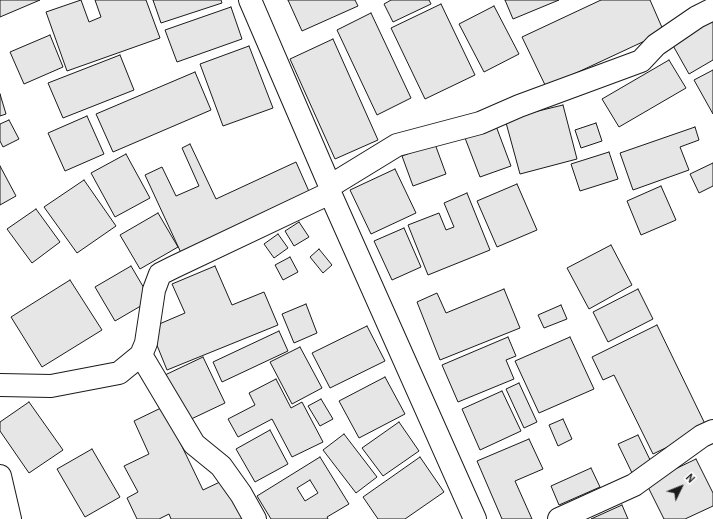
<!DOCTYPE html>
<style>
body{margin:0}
#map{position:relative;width:713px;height:519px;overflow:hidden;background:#fff;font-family:Karla,sans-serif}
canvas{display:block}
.north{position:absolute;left:661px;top:467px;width:40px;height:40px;-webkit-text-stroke:3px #fff;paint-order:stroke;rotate:47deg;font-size:11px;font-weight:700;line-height:16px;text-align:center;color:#1a1a1a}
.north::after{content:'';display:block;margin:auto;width:14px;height:18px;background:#1a1a1a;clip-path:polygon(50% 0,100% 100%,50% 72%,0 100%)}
</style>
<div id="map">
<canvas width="713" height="519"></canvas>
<div class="north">N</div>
</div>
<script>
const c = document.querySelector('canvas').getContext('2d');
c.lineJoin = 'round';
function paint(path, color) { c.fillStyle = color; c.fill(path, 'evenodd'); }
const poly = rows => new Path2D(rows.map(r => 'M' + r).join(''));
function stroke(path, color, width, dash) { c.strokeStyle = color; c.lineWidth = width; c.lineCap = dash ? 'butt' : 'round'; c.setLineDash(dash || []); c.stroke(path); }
const building = poly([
 [0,0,40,0,0,17,0,0],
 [81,0,89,22,101,17,95,0,146,0,160,38,67,71,46,12,81,0],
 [153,0,221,0,222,3,161,23,153,0],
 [288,0,355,0,358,6,302,31,288,0],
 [391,0,429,0,431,4,393,22,384,4,391,0],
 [505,0,559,0,513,19,505,0],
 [601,0,650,0,664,32,546,87,522,37,601,0],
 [441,4,475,75,425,99,391,28,441,4],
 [494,6,519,54,484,72,459,24,494,6],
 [231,7,242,39,177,62,165,30,231,7],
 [371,13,411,98,377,115,337,30,371,13],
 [713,18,713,60,689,74,671,42,713,18],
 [50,35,63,67,24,84,10,52,50,35],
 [333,39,378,140,335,159,290,59,333,39],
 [249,46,273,108,223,126,200,64,249,46],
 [120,55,134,90,63,118,48,83,120,55],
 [669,60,686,88,619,127,602,99,669,60],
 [713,70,713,114,694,80,713,70],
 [195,72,211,110,113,152,96,114,195,72],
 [0,94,6,114,0,116,0,94],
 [563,105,577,159,520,174,505,119,563,105],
 [87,116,104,154,65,171,48,133,87,116],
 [9,120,19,139,3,147,0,141,0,124,9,120],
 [596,123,602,141,581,148,575,130,596,123],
 [496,126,511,166,480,177,465,138,496,126],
 [695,127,699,140,680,147,689,170,633,190,620,153,695,127],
 [190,144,216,199,296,162,311,196,182,255,145,175,162,167,176,196,199,186,182,148,190,144],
 [435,144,446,174,413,186,402,156,435,144],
 [609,152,618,179,580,191,571,164,609,152],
 [126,154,150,198,115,217,91,173,126,154],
 [713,163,713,186,699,193,690,174,713,163],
 [0,166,16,196,0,205,0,166],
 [395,169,416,213,371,234,350,190,395,169],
 [84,180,116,226,77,253,44,207,84,180],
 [517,184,537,230,497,247,477,201,517,184],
 [661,186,676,220,641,235,627,201,661,186],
 [467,193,490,250,428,275,408,225,439,213,446,230,454,227,444,203,467,193],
 [36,209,60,242,32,263,7,229,36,209],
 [158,213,178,247,140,269,120,235,158,213],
 [299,222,309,237,294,246,285,231,299,222],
 [404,228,421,267,392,280,374,241,404,228],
 [278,234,288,248,274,258,264,244,278,234],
 [611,245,632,285,589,309,567,268,611,245],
 [319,249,332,265,323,273,310,257,319,249],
 [290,257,298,272,283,280,275,265,290,257],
 [131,266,151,300,115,321,95,287,131,266],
 [215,266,232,305,264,292,278,325,167,370,150,328,185,313,172,284,215,266],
 [70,280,102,330,42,367,11,317,70,280],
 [504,289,520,328,440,360,417,302,437,293,446,313,504,289],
 [638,289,653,319,608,342,593,312,638,289],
 [306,304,317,333,294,343,282,314,306,304],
 [561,305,567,319,544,328,538,315,561,305],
 [657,325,707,428,653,454,614,375,603,380,592,357,657,325],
 [367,326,385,361,330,388,312,353,367,326],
 [279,331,288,351,222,382,213,362,279,331],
 [508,337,516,356,506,360,514,379,458,402,442,365,508,337],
 [570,337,594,389,539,413,515,361,570,337],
 [300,347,322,388,292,404,270,362,300,347],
 [203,357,225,403,187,421,165,375,203,357],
 [385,377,405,414,359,438,339,401,385,377],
 [276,379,291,408,302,402,323,442,292,457,272,419,238,437,228,419,255,405,249,393,276,379],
 [519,383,537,422,524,428,506,389,519,383],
 [502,391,521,431,480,450,462,409,502,391],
 [321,399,333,419,320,426,308,406,321,399],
 [29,402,63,450,29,473,0,431,0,422,29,402],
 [163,407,203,490,224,480,243,519,171,519,169,514,159,519,137,519,127,498,138,492,124,466,149,454,134,421,163,407],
 [563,419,572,439,558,446,549,425,563,419],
 [399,422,419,451,383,476,362,448,399,422],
 [270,430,288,464,255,482,236,449,270,430],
 [344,434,377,477,356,493,323,450,344,434],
 [638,435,653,466,633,475,618,444,638,435],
 [529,439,543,469,515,481,532,519,502,519,477,461,529,439],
 [92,449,120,497,85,517,57,469,92,449],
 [320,457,349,504,327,517,328,519,271,519,257,496,320,457],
 [310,480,318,493,305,501,297,488,310,480],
 [420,457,444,492,405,519,378,519,363,497,420,457],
 [696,459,713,493,713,506,685,519,664,519,646,483,696,459],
 [591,468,600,487,559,505,551,486,591,468],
 [622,505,628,519,591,519,622,505]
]);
paint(building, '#e6e6e6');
stroke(building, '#1a1a1a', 1);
const minor = poly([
 [250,0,330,186,330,193,475,519],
 [330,186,397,145,480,123,519,106,641,61,656,45,697,17,713,9],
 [141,355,194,444,221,466,241,494,255,519],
 [0,385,51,386,119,373,141,355,146,343,154,290,160,274,174,267,330,193],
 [0,476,10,519],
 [559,519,634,485,702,436,713,431]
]);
stroke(minor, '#1a1a1a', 24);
stroke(minor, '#fff', 22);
</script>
